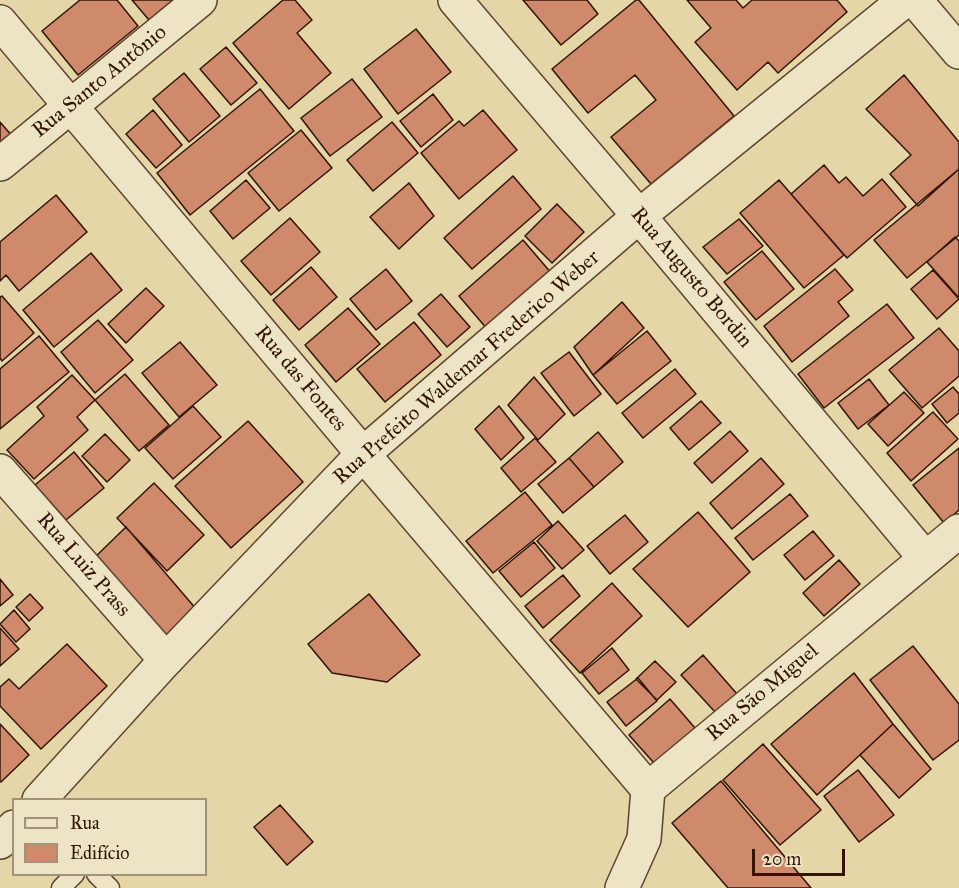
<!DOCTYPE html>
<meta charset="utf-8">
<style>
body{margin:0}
#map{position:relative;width:959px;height:888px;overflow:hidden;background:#e4d6a7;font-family:"IM FELL Great Primer",serif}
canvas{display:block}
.legend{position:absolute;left:12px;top:798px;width:195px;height:78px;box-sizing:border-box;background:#ede4c6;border:2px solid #a3917a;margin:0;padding:8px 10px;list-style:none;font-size:18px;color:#331407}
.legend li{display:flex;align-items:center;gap:12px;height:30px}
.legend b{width:30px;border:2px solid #a3917a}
.scale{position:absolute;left:752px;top:849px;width:93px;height:27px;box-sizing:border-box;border:3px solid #331407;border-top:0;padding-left:8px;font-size:18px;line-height:21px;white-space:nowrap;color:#331407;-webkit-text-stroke:4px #ede4c6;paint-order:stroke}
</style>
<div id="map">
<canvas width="959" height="888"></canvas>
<ul class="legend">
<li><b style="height:8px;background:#ede4c6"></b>Rua</li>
<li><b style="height:16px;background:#cf896b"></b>Edifício</li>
</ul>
<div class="scale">20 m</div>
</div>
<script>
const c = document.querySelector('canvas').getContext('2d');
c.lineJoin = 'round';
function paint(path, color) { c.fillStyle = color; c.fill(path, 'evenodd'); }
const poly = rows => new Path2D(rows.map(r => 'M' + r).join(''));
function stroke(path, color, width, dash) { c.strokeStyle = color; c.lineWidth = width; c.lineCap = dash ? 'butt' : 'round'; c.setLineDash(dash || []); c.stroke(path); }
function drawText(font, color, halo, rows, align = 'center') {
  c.font = font + ' "IM FELL Great Primer",serif'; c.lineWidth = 5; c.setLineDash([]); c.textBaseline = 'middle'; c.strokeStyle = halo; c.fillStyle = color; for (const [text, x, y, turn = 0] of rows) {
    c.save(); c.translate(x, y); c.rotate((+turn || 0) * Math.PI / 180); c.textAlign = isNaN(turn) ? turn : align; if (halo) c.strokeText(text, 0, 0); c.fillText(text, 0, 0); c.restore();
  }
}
const building = poly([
 [80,0,117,0,138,26,78,75,42,31,80,0],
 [132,0,173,0,149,20,132,0],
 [283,0,295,0,312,20,297,33,331,73,289,109,233,43,283,0],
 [523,0,587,0,598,14,561,45,523,0],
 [636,0,639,0,734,116,651,184,611,137,656,100,635,75,588,113,552,69,636,0],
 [687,0,736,0,743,8,752,0,837,0,847,12,778,73,768,62,737,90,695,42,711,28,687,0],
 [416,29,451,72,398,114,364,69,416,29],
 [226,47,257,83,231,105,200,69,226,47],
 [184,73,220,116,189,142,153,99,184,73],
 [904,75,959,142,959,169,918,206,890,174,911,155,866,109,904,75],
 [352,79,382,117,330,156,301,118,352,79],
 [260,89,294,131,190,215,157,173,260,89],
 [433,94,453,120,421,147,400,121,433,94],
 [153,110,182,145,156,168,126,134,153,110],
 [483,110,517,150,459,199,421,153,459,121,464,126,483,110],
 [0,122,13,137,0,148,0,122],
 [392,122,418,153,373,191,347,160,392,122],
 [301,130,332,168,279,211,248,173,301,130],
 [824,165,839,183,846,177,863,196,882,179,906,207,847,258,791,194,824,165],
 [959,169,959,235,907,278,874,240,959,169],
 [513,176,541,209,472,269,444,238,513,176],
 [246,180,270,208,233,239,210,211,246,180],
 [779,180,844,255,804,288,740,213,779,180],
 [409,183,434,216,399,249,370,217,409,183],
 [56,195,87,232,19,291,6,275,0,281,0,242,56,195],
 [557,204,584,232,552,263,525,236,557,204],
 [290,218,320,252,271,295,241,261,290,218],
 [739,219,763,246,727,274,703,247,739,219],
 [955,237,959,241,959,298,927,262,955,237],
 [523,240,552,274,488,330,459,296,523,240],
 [762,251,794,289,756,320,724,282,762,251],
 [91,253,122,290,54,347,23,310,91,253],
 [311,267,337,297,299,330,273,300,311,267],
 [386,269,412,301,376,330,350,299,386,269],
 [835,269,853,290,838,302,849,316,792,362,764,326,835,269],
 [933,270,959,299,937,319,911,289,933,270],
 [146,288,164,306,126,343,108,324,146,288],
 [441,294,470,327,447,347,418,314,441,294],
 [2,296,34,333,2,361,0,358,0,297,2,296],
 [622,302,644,328,593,375,574,347,622,302],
 [887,304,914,338,824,408,798,374,887,304],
 [348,308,380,344,336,382,305,345,348,308],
 [98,320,133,360,95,393,61,352,98,320],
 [414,322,441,355,385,402,357,369,414,322],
 [939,328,959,351,959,376,922,408,889,370,939,328],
 [647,331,671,361,617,404,593,375,647,331],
 [39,336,69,372,0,429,0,369,39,336],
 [180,342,217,385,179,417,142,373,180,342],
 [569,352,601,394,574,416,541,373,569,352],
 [675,369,696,394,643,438,622,413,675,369],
 [125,374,169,425,139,451,95,400,125,374],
 [72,375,95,400,77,417,88,430,34,479,7,450,44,416,37,407,72,375],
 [534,377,565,414,538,440,508,405,534,377],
 [869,379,889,405,858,429,838,403,869,379],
 [953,387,959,394,959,413,947,423,932,404,953,387],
 [904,392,924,413,888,446,868,424,904,392],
 [701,401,721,423,689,450,670,428,701,401],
 [193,406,221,437,173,479,145,448,193,406],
 [499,406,524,438,501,460,475,429,499,406],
 [933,412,958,439,911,481,887,453,933,412],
 [248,421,303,482,231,548,175,486,248,421],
 [730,431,748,451,712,483,694,463,730,431],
 [598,432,623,462,594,487,569,458,598,432],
 [105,434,130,460,107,482,82,456,105,434],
 [535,438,556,462,521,492,501,468,535,438],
 [959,448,959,510,944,523,913,485,959,448],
 [74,452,104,488,66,520,35,485,74,452],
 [569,458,594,487,563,513,538,484,569,458],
 [761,458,784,484,732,529,710,503,761,458],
 [154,483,204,535,167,571,117,518,154,483],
 [525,492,552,525,493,573,466,541,525,492],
 [790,494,808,516,753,560,735,538,790,494],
 [698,512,750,572,688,627,633,569,698,512],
 [625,515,648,542,610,574,587,546,625,515],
 [558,521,584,550,562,569,537,541,558,521],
 [126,527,197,610,165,641,92,560,126,527],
 [813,531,834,556,805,580,784,555,813,531],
 [534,542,555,568,521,597,499,571,534,542],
 [839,560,860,584,824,616,803,593,839,560],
 [563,575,580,596,543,628,525,606,563,575],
 [0,579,13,595,0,606,0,579],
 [612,583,642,616,580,673,550,640,612,583],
 [30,594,43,608,29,621,16,607,30,594],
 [369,594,420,655,387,682,332,673,308,644,369,594],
 [14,610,30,629,16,642,0,624,14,610],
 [0,628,19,649,0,666,0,628],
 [67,644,107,686,41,749,0,706,0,687,9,679,19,689,67,644],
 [913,646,959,704,959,740,933,760,870,680,913,646],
 [612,648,629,670,599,694,582,673,612,648],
 [703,655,737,694,716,713,681,675,703,655],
 [655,661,676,682,657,700,636,679,655,661],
 [854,673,893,724,817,795,771,744,854,673],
 [638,678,657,701,626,726,607,702,638,678],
 [670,699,695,728,654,763,629,735,670,699],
 [0,724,29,755,1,782,0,781,0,724],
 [893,724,931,769,899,798,860,755,893,724],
 [763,744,821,810,780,845,723,780,763,744],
 [858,770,894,815,859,842,824,796,858,770],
 [721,781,811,888,728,888,672,823,721,781],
 [280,805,313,842,287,865,254,827,280,805]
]);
paint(building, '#cf896b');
stroke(building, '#331407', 1.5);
const service = poly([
 [96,874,110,888],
 [61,888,75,874]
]);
const minor = poly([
 [905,0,639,216,925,558],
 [915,0,959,52],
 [0,22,363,454,648,789],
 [0,164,200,0],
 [0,471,166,660],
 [622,888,644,839,648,789,959,531]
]);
const tertiary = poly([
 [39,800,166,660,363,454,639,216,455,0],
 [0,842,14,827]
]);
stroke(service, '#5f442f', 21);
stroke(minor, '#5f442f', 36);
stroke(tertiary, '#5f442f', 36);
stroke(service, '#ede4c6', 18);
stroke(minor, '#ede4c6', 33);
stroke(tertiary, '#ede4c6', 33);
drawText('21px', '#331407', '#ede4c6', [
 ["Rua Santo Antônio",100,82,-39],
 ["Rua Augusto Bordin",691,278,50],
 ["Rua Prefeito Waldemar Frederico Weber",467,368,-41],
 ["Rua das Fontes",300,379,50],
 ["Rua Luiz Prass",83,565,49],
 ["Rua São Miguel",763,693,-40]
]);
</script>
